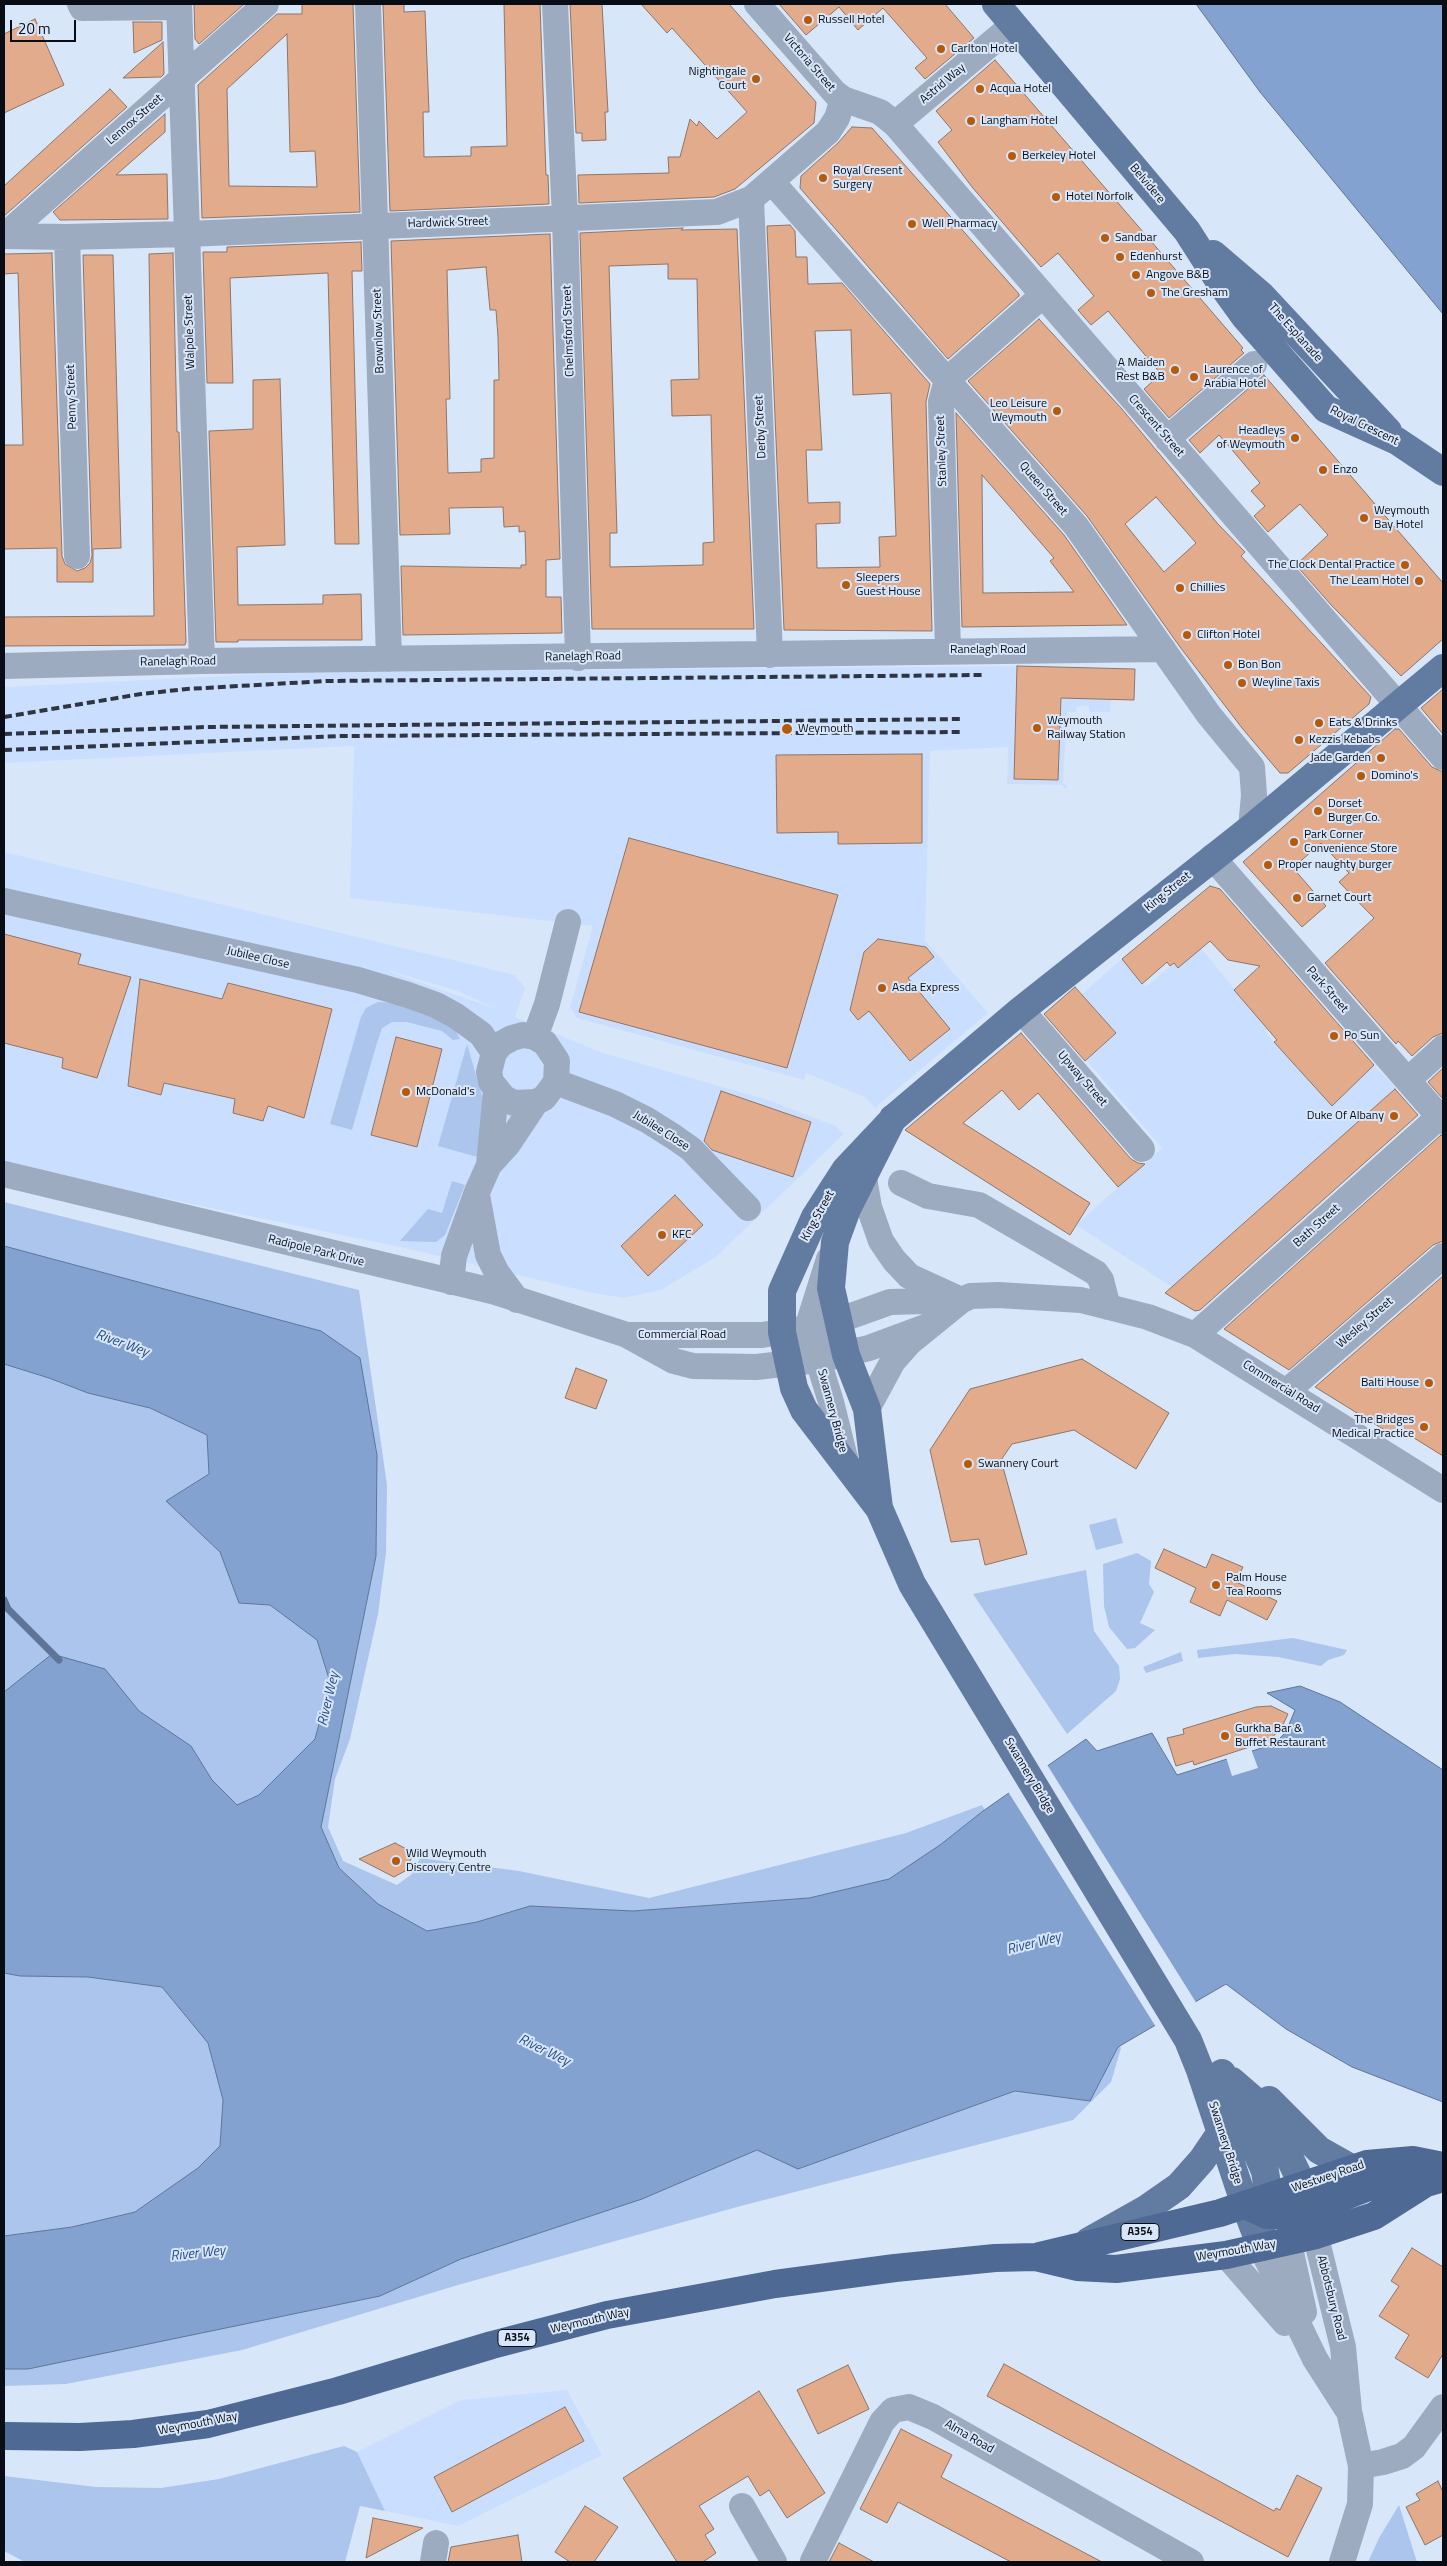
<!DOCTYPE html>
<style>
body{margin:0}
#map{position:relative;width:1447px;height:2566px;overflow:hidden;background:#d8e6fa;font-family:"Titillium Web",sans-serif}
canvas{display:block}
.frame{position:absolute;inset:0;border:5px solid #080d15;pointer-events:none}
.scale{position:absolute;left:10px;top:20px;width:66px;height:22px;box-sizing:border-box;border:2px solid #080d15;border-top:0;padding-left:6px;font-size:15px;line-height:18px;white-space:nowrap;color:#080d15;-webkit-text-stroke:4px #d8e6fa;paint-order:stroke}
</style>
<div id="map">
<canvas width="1447" height="2566"></canvas>
<div class="frame"></div>
<div class="scale">20 m</div>
</div>
<script>
const c = document.querySelector('canvas').getContext('2d');
c.lineJoin = 'round';
function paint(path, color) { c.fillStyle = color; c.fill(path, 'evenodd'); }
const poly = rows => new Path2D(rows.map(r => 'M' + r).join(''));
function stroke(path, color, width, dash) { c.strokeStyle = color; c.lineWidth = width; c.lineCap = dash ? 'butt' : 'round'; c.setLineDash(dash || []); c.stroke(path); }
function drawText(font, color, halo, rows, align = 'center') {
  c.font = font + ' "Titillium Web",sans-serif'; c.lineWidth = 4; c.setLineDash([]); c.textBaseline = 'middle'; c.strokeStyle = halo; c.fillStyle = color; for (const [text, x, y, turn = 0] of rows) {
    c.save(); c.translate(x, y); c.rotate((+turn || 0) * Math.PI / 180); c.textAlign = isNaN(turn) ? turn : align; if (halo) c.strokeText(text, 0, 0); c.fillText(text, 0, 0); c.restore();
  }
}
paint(poly([
 [1017,666,1135,669,1134,700,1111,699,1110,712,1089,712,1089,706,1077,706,1076,712,1067,712,1063,783,1068,786,1065,789,1061,785,1007,784,1008,747,930,751,925,940,988,1013,875,1108,865,1097,806,1073,804,1080,577,1018,570,1007,593,926,350,898,354,746,4,763,4,687,286,673],
 [4,852,515,975,525,988,515,1017,603,1053,768,1100,836,1126,844,1134,716,1257,661,1290,623,1298,593,1293,414,1250,4,1165],
 [390,971,455,990,497,1009,390,972],
 [1201,948,1267,1029,1265,1032,1330,1104,1374,1065,1396,1088,1172,1287,1076,1225,1162,1148,1086,1060,1116,1033,1082,994,1122,959,1146,987,1174,963],
 [567,2390,602,2455,458,2526,385,2511,357,2452,461,2400]
]), '#cadfff');
paint(poly([
 [378,1002,393,1003,439,1018,456,1031,460,1039,453,1040,442,1031,407,1022,392,1022,382,1028,376,1046,352,1130,330,1124,361,1017,366,1008],
 [467,1044,489,1120,481,1158,438,1146],
 [452,1181,465,1185,445,1235,436,1242,400,1241,428,1209,442,1213],
 [4,1202,359,1290,387,1485,386,1553,378,1614,350,1739,335,1779,328,1827,343,1861,397,1885,412,1874,420,1858,519,1871,649,1898,906,1833,982,1805,1121,2048,1111,2082,1073,2120,737,2207,458,2285,242,2350,66,2384,4,2386,4,2369,28,2369,380,2296,461,2259,642,2199,757,2150,799,2169,1015,2091,1090,2101,983,1811,940,1845,889,1879,809,1898,633,1911,530,1906,477,1922,427,1931,377,1904,339,1868,321,1827,376,1556,321,1331,4,1246],
 [4,1364,49,1378,88,1393,150,1408,207,1435,209,1474,166,1501,220,1552,239,1603,270,1605,317,1640,330,1682,315,1739,259,1795,237,1805,212,1780,191,1746,139,1711,105,1669,22,1679,4,1692],
 [1116,1518,1123,1543,1096,1550,1089,1525],
 [1137,1553,1151,1561,1149,1584,1154,1592,1140,1623,1155,1630,1135,1648,1127,1649,1109,1627,1104,1606,1103,1564],
 [1086,1570,1094,1631,1119,1666,1120,1679,1116,1691,1067,1734,973,1594],
 [1293,1638,1347,1650,1344,1655,1328,1660,1321,1666,1278,1657,1235,1654,1198,1658,1197,1650],
 [1181,1652,1183,1661,1146,1673,1143,1667],
 [4,1973,20,1976,88,1977,162,1987,208,2043,223,2100,220,2146,198,2168,135,2212,72,2227,4,2236],
 [344,2446,357,2452,385,2511,360,2506,345,2562,25,2562,4,2551,4,2476,96,2487,161,2488,219,2479],
 [1399,2505,1417,2562,1368,2562,1379,2538]
]), '#abc5ec');
const water = poly([
 [1196,4,1443,4,1443,314,1260,92,1196,4],
 [4,1246,321,1331,360,1358,377,1455,376,1556,321,1827,339,1868,378,1904,427,1931,477,1922,530,1906,633,1911,809,1898,889,1879,940,1845,983,1811,1086,1739,1097,1751,1152,1733,1177,1775,1274,1744,1286,1732,1295,1710,1267,1693,1300,1686,1340,1702,1443,1770,1443,2102,1352,2067,1286,2029,1226,1984,1118,2047,1090,2101,1015,2091,798,2169,757,2150,642,2199,461,2259,380,2296,28,2369,4,2369,4,2236,72,2227,135,2212,198,2168,220,2146,223,2100,208,2043,162,1987,88,1977,20,1976,4,1973,4,1692,52,1654,105,1669,139,1711,191,1746,212,1780,237,1805,259,1795,315,1739,330,1682,317,1640,270,1605,239,1603,220,1552,166,1501,209,1474,207,1435,150,1408,88,1393,49,1378,4,1364,4,1246]
]);
paint(water, '#83a2d0');
stroke(water, '#5e7598', 1);
paint(poly([
 [1251,1749,1258,1768,1232,1776,1226,1757],
 [1046,1763,1197,2004,1156,2027,1007,1790]
]), '#d8e6fa');
stroke(poly([
 [4,1600,8,1609,59,1660]
]), '#5e7598', 7);
const building = poly([
 [194,4,244,4,199,44,195,39,194,4],
 [302,4,353,4,360,212,202,218,198,85,277,14,302,14,302,4],
 [287,34,290,152,315,151,317,187,229,186,227,89,287,34],
 [383,4,404,4,404,12,425,11,429,112,423,112,424,157,471,156,471,147,507,146,504,4,540,4,546,175,548,175,549,204,390,211,383,4],
 [570,4,602,4,608,112,605,112,606,140,582,141,582,133,576,133,570,4],
 [641,4,729,4,816,102,814,123,735,189,714,197,579,203,578,175,669,173,668,157,680,157,690,119,697,126,699,121,717,139,747,112,672,28,667,33,641,4],
 [779,4,945,4,974,38,925,79,915,68,927,58,883,8,858,30,839,7,806,35,779,4],
 [35,19,64,85,4,113,4,34,35,19],
 [133,22,162,22,162,40,134,53,133,22],
 [163,42,164,74,161,77,123,78,163,42],
 [995,60,1243,348,1241,350,1244,353,1169,418,1144,389,1161,374,1108,311,1091,325,1078,310,1094,296,1058,253,1041,267,972,187,938,142,952,130,936,111,995,60],
 [110,89,127,107,4,216,4,186,110,89],
 [165,114,165,132,116,175,167,174,168,219,60,220,53,212,165,114],
 [852,127,872,128,1019,294,1019,296,948,359,800,188,801,176,838,143,852,127],
 [790,225,795,231,796,257,807,257,808,284,842,283,930,384,926,402,932,631,784,630,767,226,790,225],
 [851,330,853,395,891,393,896,536,879,537,880,567,817,568,816,524,840,523,840,502,808,503,806,450,822,450,815,331,851,330],
 [683,228,681,230,737,229,754,629,592,629,580,233,683,228],
 [668,264,668,279,697,279,699,379,671,380,672,416,711,415,714,542,703,543,703,565,610,567,610,533,617,533,609,266,668,264],
 [550,234,560,559,546,560,546,597,561,597,562,633,403,635,401,566,521,568,521,565,526,565,525,531,519,532,519,526,504,527,503,507,449,508,450,534,400,535,391,241,550,234],
 [486,267,490,310,496,310,498,337,499,380,494,380,494,458,481,459,481,472,448,473,446,399,450,399,447,270,486,267],
 [361,242,362,271,352,271,359,544,335,544,328,273,230,278,233,383,207,383,203,252,227,252,227,247,361,242],
 [52,253,62,556,65,564,77,571,85,568,90,563,92,556,83,255,113,255,121,548,93,549,93,582,57,582,57,548,4,549,4,445,23,445,18,273,4,274,4,254,52,253],
 [173,253,177,432,179,432,186,642,185,645,4,646,4,617,154,616,149,254,173,253],
 [1039,319,1121,408,1218,524,1245,552,1241,556,1371,697,1369,704,1288,773,1280,773,1242,728,1180,647,1087,516,968,381,1039,319],
 [1156,497,1196,543,1164,572,1125,524,1156,497],
 [1264,375,1443,583,1443,639,1401,676,1332,606,1296,565,1328,535,1300,504,1268,532,1254,516,1265,506,1251,491,1260,483,1233,451,1219,435,1200,453,1189,440,1264,375],
 [280,379,285,545,237,547,238,605,323,604,323,595,361,594,362,640,238,640,238,642,216,642,209,431,253,429,253,380,280,379],
 [956,413,1064,535,1127,625,962,627,956,413],
 [982,475,1054,558,1050,561,1074,592,983,593,982,475],
 [1017,666,1135,669,1134,700,1061,698,1058,780,1014,779,1017,666],
 [1443,689,1443,734,1421,708,1443,689],
 [1395,729,1399,729,1432,767,1443,772,1443,1033,1433,1037,1412,1056,1398,1041,1396,1044,1325,963,1374,918,1339,882,1349,873,1321,843,1293,868,1326,906,1302,927,1243,862,1395,729],
 [922,754,922,843,838,844,838,832,777,833,776,755,922,754],
 [629,838,838,895,787,1068,579,1012,629,838],
 [1210,886,1220,889,1374,1065,1332,1106,1274,1042,1277,1040,1234,990,1260,966,1228,960,1210,941,1178,968,1174,963,1170,966,1167,962,1142,984,1122,959,1210,886],
 [4,934,81,954,78,964,131,977,97,1078,62,1068,63,1058,4,1043,4,934],
 [878,939,926,947,934,957,908,978,950,1029,910,1061,869,1011,858,1020,850,1010,864,952,878,939],
 [140,979,222,999,228,983,332,1009,304,1118,268,1106,263,1121,233,1113,235,1099,164,1083,161,1095,128,1086,140,979],
 [1075,987,1116,1033,1085,1061,1044,1014,1075,987],
 [1021,1033,1131,1159,1138,1163,1145,1164,1118,1187,1038,1093,1019,1110,1002,1090,963,1123,1090,1203,1070,1235,905,1130,1021,1033],
 [396,1037,442,1049,417,1147,371,1135,396,1037],
 [1443,1068,1443,1099,1428,1082,1443,1068],
 [1395,1089,1418,1115,1200,1310,1195,1311,1165,1293,1395,1089],
 [721,1091,811,1122,793,1177,712,1150,704,1141,721,1091],
 [1441,1135,1443,1136,1443,1241,1433,1245,1289,1370,1224,1329,1441,1135],
 [675,1195,703,1225,648,1276,621,1246,675,1195],
 [1443,1276,1443,1456,1398,1428,1391,1434,1315,1387,1443,1276],
 [1082,1359,1169,1413,1136,1469,1074,1430,1012,1444,1001,1460,1027,1554,985,1565,979,1539,951,1542,930,1450,970,1389,1082,1359],
 [576,1368,607,1380,596,1409,565,1398,576,1368],
 [1164,1549,1206,1568,1212,1554,1243,1567,1236,1582,1277,1601,1267,1620,1227,1600,1220,1616,1190,1602,1196,1588,1155,1568,1164,1549],
 [1271,1706,1288,1714,1281,1729,1268,1741,1194,1765,1193,1761,1176,1766,1167,1738,1184,1734,1183,1729,1256,1707,1271,1706],
 [395,1843,414,1853,405,1871,394,1877,359,1859,395,1843],
 [1412,2248,1443,2267,1443,2354,1428,2378,1395,2358,1409,2335,1379,2316,1399,2286,1391,2281,1412,2248],
 [1004,2364,1274,2511,1276,2508,1280,2510,1297,2475,1322,2488,1288,2557,987,2396,1004,2364],
 [848,2365,869,2409,818,2434,797,2390,848,2365],
 [759,2391,825,2493,787,2518,769,2490,760,2496,748,2476,699,2506,714,2529,705,2535,716,2553,703,2562,677,2562,623,2478,759,2391],
 [565,2407,584,2441,452,2512,434,2477,565,2407],
 [901,2429,952,2455,941,2477,1102,2562,1011,2562,898,2502,887,2523,860,2509,901,2429],
 [1438,2481,1443,2492,1443,2535,1425,2545,1406,2507,1420,2500,1416,2494,1438,2481],
 [585,2506,618,2527,594,2562,570,2562,555,2552,585,2506],
 [373,2518,423,2528,366,2558,373,2518],
 [518,2535,522,2562,448,2562,451,2547,518,2535],
 [839,2543,874,2562,829,2562,839,2543]
]);
paint(building, '#e2ac8c');
stroke(building, '#8e7566', 1);
stroke(poly([
 [80,4,82,8,179,7],
 [179,4,202,661],
 [368,4,389,659],
 [555,4,565,218,578,658],
 [757,4,835,93,843,99,880,112,895,124,1443,757],
 [895,124,1013,25],
 [772,182,1076,526,1209,715,1252,767,1254,795,1251,828],
 [751,199,770,655],
 [4,236,67,237,187,234,717,212,751,199,828,132,837,118,843,99],
 [4,236,266,4],
 [67,237,77,556],
 [1167,439,1254,364],
 [948,651,941,402,947,380,1043,295],
 [4,666,202,661,1163,649],
 [1212,857,1443,1121],
 [4,901,358,980,408,995,436,1005,456,1016,481,1034,494,1053],
 [1021,1010,1142,1149],
 [535,1037,547,1004,568,922],
 [1408,1080,1443,1048],
 [556,1082,615,1104,647,1120,674,1137,691,1149,748,1208],
 [489,1165,496,1091],
 [4,1174,492,1291,627,1335,674,1361,693,1366,756,1367,818,1360,869,1348,931,1325],
 [864,1178,869,1207,881,1241,894,1260,909,1276,957,1298],
 [901,1183,928,1196,979,1205,1096,1273,1101,1280,1108,1307],
 [477,1195,488,1255,497,1273,517,1300],
 [451,1282,454,1256,477,1192,489,1165,508,1144,536,1102,544,1098,556,1082,557,1061,545,1043,535,1037,523,1035,512,1038,501,1044,494,1053,489,1072,491,1082,504,1098,514,1103,536,1102],
 [627,1335,762,1335,806,1328,837,1321,890,1302,962,1300],
 [1195,1335,1439,1117],
 [803,1341,829,1259],
 [822,1345,818,1360,831,1402,846,1462],
 [1287,1391,1443,1256],
 [867,1409,893,1361,909,1343,962,1300,971,1296,998,1295,1081,1300,1148,1317,1195,1335,1443,1490],
 [1310,2213,1343,2347,1349,2411,1361,2466,1360,2504,1342,2562],
 [1294,2220,1290,2248,1304,2312],
 [1261,2247,1315,2359,1347,2409],
 [1226,2255,1285,2323],
 [1361,2466,1383,2462,1402,2456,1414,2447,1443,2407],
 [742,2506,774,2562],
 [813,2561,882,2422,893,2410,909,2407,933,2417,1191,2562],
 [433,2562,436,2543]
]), '#9dabc1', 26);
stroke(poly([
 [996,4,1187,231,1219,281,1245,317,1326,409,1397,441,1443,472],
 [1213,254,1262,296,1388,431],
 [893,1118,847,1209,835,1242,831,1288,846,1355,867,1409,879,1508,912,1584,1188,2040,1200,2070,1245,2205,1261,2247],
 [878,1507,804,1410,794,1388,782,1332,782,1291,815,1217,831,1192,846,1169,896,1116,1021,1010,1251,828,1443,668],
 [1222,2073,1265,2171,1269,2198,1266,2219],
 [1232,2081,1254,2100,1275,2127,1303,2186],
 [1269,2100,1319,2150,1351,2168],
 [1089,2241,1146,2209,1179,2186,1202,2160,1221,2132]
]), '#627ba1', 28);
stroke(poly([
 [1245,2205,1267,2215,1285,2215,1309,2210,1374,2185,1426,2183],
 [1039,2256,1220,2213,1367,2164,1413,2160,1443,2166],
 [4,2436,80,2437,133,2434,208,2424,338,2391,492,2345,607,2315,775,2284,895,2268,995,2258,1035,2257,1077,2267,1116,2269,1226,2255,1316,2235,1374,2216,1426,2183,1443,2178]
]), '#4d6994', 28);
stroke(poly([
 [4,717,141,694,187,689,326,681,982,675],
 [4,734,207,727,961,719],
 [4,750,342,736,960,732]
]), '#2f3540', 4, [8, 4]);
for (const [x, y, r, color] of [
 [808,20,5,"#b7590b"],
 [941,49,5,"#b7590b"],
 [756,79,5,"#b7590b"],
 [980,89,5,"#b7590b"],
 [971,121,5,"#b7590b"],
 [1012,156,5,"#b7590b"],
 [823,178,5,"#b7590b"],
 [1056,197,5,"#b7590b"],
 [912,224,5,"#b7590b"],
 [1105,238,5,"#b7590b"],
 [1120,257,5,"#b7590b"],
 [1136,275,5,"#b7590b"],
 [1151,293,5,"#b7590b"],
 [1175,370,5,"#b7590b"],
 [1194,377,5,"#b7590b"],
 [1057,411,5,"#b7590b"],
 [1295,438,5,"#b7590b"],
 [1323,470,5,"#b7590b"],
 [1364,518,5,"#b7590b"],
 [1405,565,5,"#b7590b"],
 [1419,581,5,"#b7590b"],
 [846,585,5,"#b7590b"],
 [1180,588,5,"#b7590b"],
 [1187,635,5,"#b7590b"],
 [1228,665,5,"#b7590b"],
 [1242,683,5,"#b7590b"],
 [1319,723,5,"#b7590b"],
 [1037,728,5,"#b7590b"],
 [787,729,6,"#b7590b"],
 [1299,740,5,"#b7590b"],
 [1381,758,5,"#b7590b"],
 [1361,776,5,"#b7590b"],
 [1318,811,5,"#b7590b"],
 [1294,842,5,"#b7590b"],
 [1268,865,5,"#b7590b"],
 [1297,898,5,"#b7590b"],
 [882,988,5,"#b7590b"],
 [1334,1036,5,"#b7590b"],
 [406,1092,5,"#b7590b"],
 [1394,1116,5,"#b7590b"],
 [662,1235,5,"#b7590b"],
 [1429,1383,5,"#b7590b"],
 [1424,1427,5,"#b7590b"],
 [968,1464,5,"#b7590b"],
 [1216,1585,5,"#b7590b"],
 [1225,1736,5,"#b7590b"],
 [396,1861,5,"#b7590b"]
]) { const dot = new Path2D(); dot.arc(x, y, r, 0, 2 * Math.PI); c.fillStyle = color; c.fill(dot); stroke(dot, '#d8e6fa', 2); }
for (const [x, y, w] of [
 [1140,2232,38],
 [517,2338,38]
]) { const box = new Path2D(); box.roundRect(x - w / 2, y - 8.5, w, 17, 4); c.fillStyle = '#d8e6fa'; c.fill(box); stroke(box, '#080d15', 1); }
drawText('bold 11px', '#080d15', null, [
 ["A354",1140,2232],
 ["A354",517,2338]
]);
drawText('12px', '#080d15', '#d8e6fa', [
 ["Russell Hotel",818,20],
 ["Carlton Hotel",951,49],
 ["Nightingale",746,72,"right"],
 ["Court",746,86,"right"],
 ["Acqua Hotel",990,89],
 ["Langham Hotel",981,121],
 ["Berkeley Hotel",1022,156],
 ["Royal Cresent",833,171],
 ["Surgery",833,185],
 ["Hotel Norfolk",1066,197],
 ["Well Pharmacy",922,224],
 ["Sandbar",1115,238],
 ["Edenhurst",1130,257],
 ["Angove B&B",1146,275],
 ["The Gresham",1161,293],
 ["A Maiden",1165,363,"right"],
 ["Rest B&B",1165,377,"right"],
 ["Laurence of",1204,370],
 ["Arabia Hotel",1204,384],
 ["Leo Leisure",1047,404,"right"],
 ["Weymouth",1047,418,"right"],
 ["Headleys",1285,431,"right"],
 ["of Weymouth",1285,445,"right"],
 ["Enzo",1333,470],
 ["Weymouth",1374,511],
 ["Bay Hotel",1374,525],
 ["The Clock Dental Practice",1395,565,"right"],
 ["Sleepers",856,578],
 ["Guest House",856,592],
 ["The Leam Hotel",1409,581,"right"],
 ["Chillies",1190,588],
 ["Clifton Hotel",1197,635],
 ["Bon Bon",1238,665],
 ["Weyline Taxis",1252,683],
 ["Weymouth",1047,721],
 ["Railway Station",1047,735],
 ["Eats & Drinks",1329,723],
 ["Weymouth",798,729],
 ["Kezzis Kebabs",1309,740],
 ["Jade Garden",1371,758,"right"],
 ["Domino's",1371,776],
 ["Dorset",1328,804],
 ["Burger Co.",1328,818],
 ["Park Corner",1304,835],
 ["Convenience Store",1304,849],
 ["Proper naughty burger",1278,865],
 ["Garnet Court",1307,898],
 ["Asda Express",892,988],
 ["Po Sun",1344,1036],
 ["McDonald's",416,1092],
 ["Duke Of Albany",1384,1116,"right"],
 ["KFC",672,1235],
 ["Balti House",1419,1383,"right"],
 ["The Bridges",1414,1420,"right"],
 ["Medical Practice",1414,1434,"right"],
 ["Swannery Court",978,1464],
 ["Palm House",1226,1578],
 ["Tea Rooms",1226,1592],
 ["Gurkha Bar &",1235,1729],
 ["Buffet Restaurant",1235,1743],
 ["Wild Weymouth",406,1854],
 ["Discovery Centre",406,1868]
], 'left');
drawText('12px', '#080d15', '#d8e6fa', [
 ["Victoria Street",809,63,49],
 ["Astrid Way",943,84,-40],
 ["Lennox Street",135,120,-41],
 ["Belvidere",1147,184,50],
 ["Hardwick Street",448,223,-2],
 ["Brownlow Street",379,331,-92],
 ["Chelmsford Street",569,331,-92],
 ["Walpole Street",190,332,-92],
 ["The Esplanade",1295,333,48],
 ["Penny Street",72,397,-92],
 ["Crescent Street",1156,426,49],
 ["Royal Crescent",1364,426,26],
 ["Derby Street",761,427,-93],
 ["Stanley Street",942,451,-92],
 ["Queen Street",1043,489,49],
 ["Ranelagh Road",988,650],
 ["Ranelagh Road",583,657,-1],
 ["Ranelagh Road",178,662,-1],
 ["King Street",1168,892,-39],
 ["Jubilee Close",258,958,13],
 ["Park Street",1327,990,49],
 ["Upway Street",1082,1079,49],
 ["Jubilee Close",661,1131,32],
 ["King Street",818,1216,-61],
 ["Bath Street",1317,1226,-42],
 ["Radipole Park Drive",316,1251,14],
 ["Wesley Street",1365,1323,-41],
 ["Commercial Road",682,1335],
 ["Commercial Road",1281,1387,32],
 ["Swannery Bridge",832,1411,75],
 ["Swannery Bridge",1029,1776,59],
 ["Swannery Bridge",1225,2143,72],
 ["Westwey Road",1328,2177,-19],
 ["Weymouth Way",1236,2251,-10],
 ["Abbotsbury Road",1331,2298,76],
 ["Weymouth Way",590,2321,-13],
 ["Weymouth Way",198,2424,-11],
 ["Alma Road",969,2437,30]
]);
drawText('italic 14px', '#274d88', '#d8e6fa', [
 ["River Wey",122,1344,20],
 ["River Wey",329,1699,-77],
 ["River Wey",1034,1944,-14],
 ["River Wey",544,2051,26],
 ["River Wey",198,2254,-6]
]);
</script>
